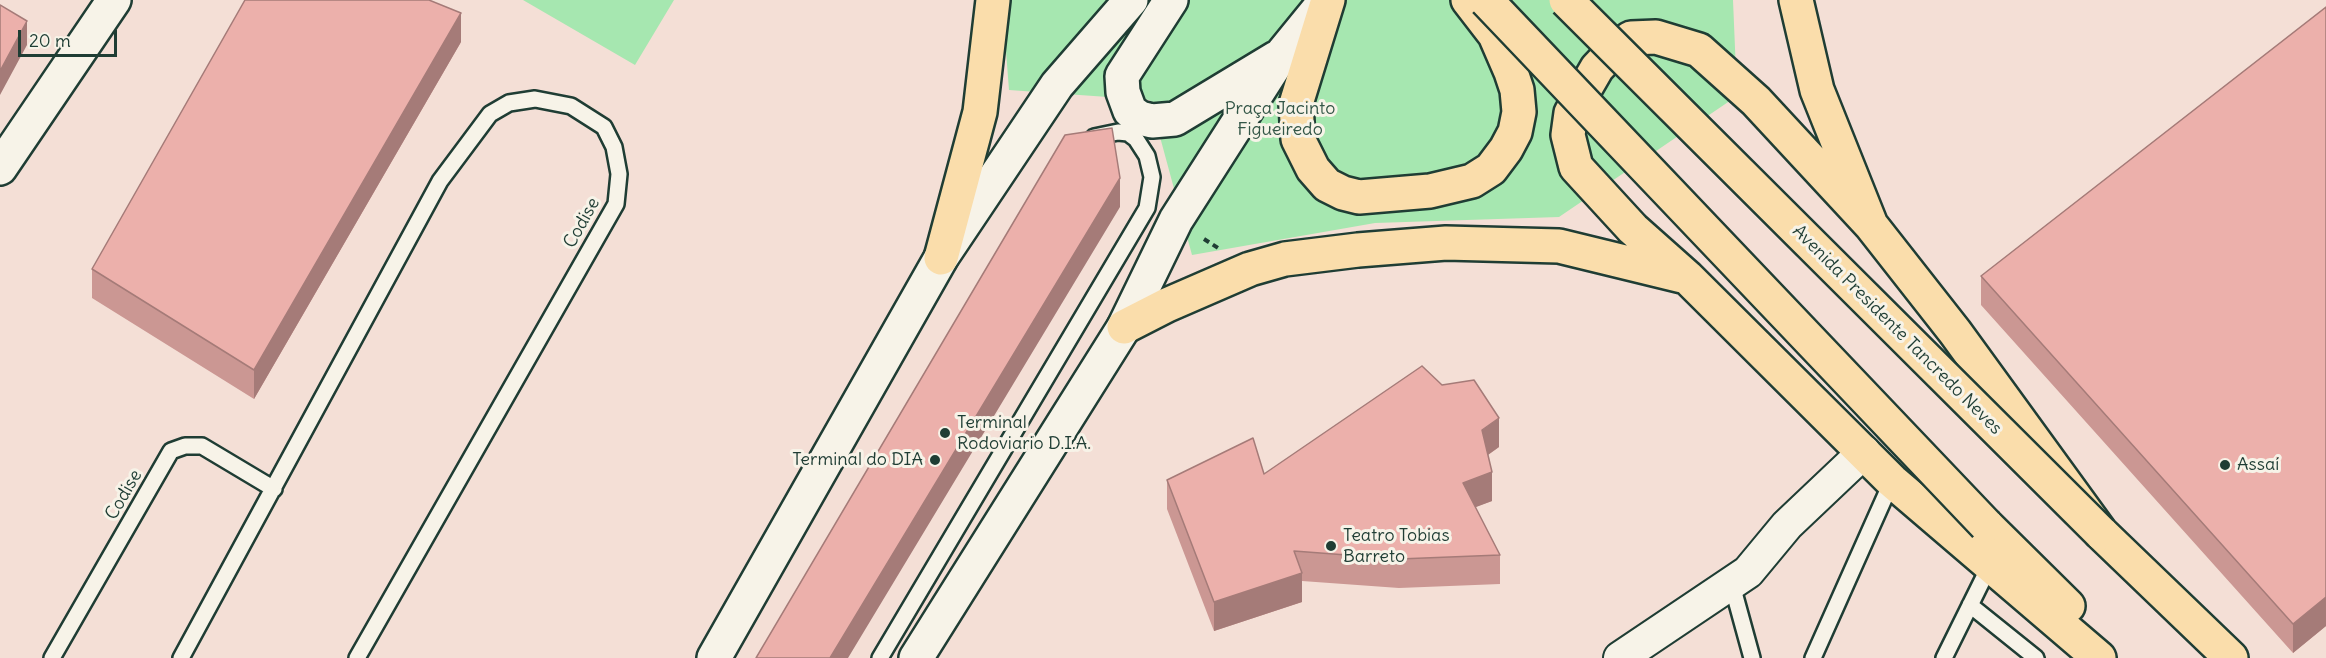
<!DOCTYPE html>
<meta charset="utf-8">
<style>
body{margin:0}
#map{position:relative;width:2326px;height:658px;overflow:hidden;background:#f4dfd6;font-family:Delius,sans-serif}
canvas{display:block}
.scale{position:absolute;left:18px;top:30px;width:99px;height:27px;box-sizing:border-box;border:3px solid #1f3d34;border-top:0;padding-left:8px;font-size:18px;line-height:21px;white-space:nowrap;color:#1f3d34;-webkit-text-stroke:4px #f7f3e8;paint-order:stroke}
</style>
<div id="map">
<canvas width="2326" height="658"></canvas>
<div class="scale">20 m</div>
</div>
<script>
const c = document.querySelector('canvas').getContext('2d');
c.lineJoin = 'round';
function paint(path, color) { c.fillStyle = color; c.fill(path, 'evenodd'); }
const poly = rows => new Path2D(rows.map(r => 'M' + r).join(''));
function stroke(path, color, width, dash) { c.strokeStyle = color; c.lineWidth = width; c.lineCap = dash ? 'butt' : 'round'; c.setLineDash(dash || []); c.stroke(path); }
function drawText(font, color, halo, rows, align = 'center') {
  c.font = font + ' Delius,sans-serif'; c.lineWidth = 6; c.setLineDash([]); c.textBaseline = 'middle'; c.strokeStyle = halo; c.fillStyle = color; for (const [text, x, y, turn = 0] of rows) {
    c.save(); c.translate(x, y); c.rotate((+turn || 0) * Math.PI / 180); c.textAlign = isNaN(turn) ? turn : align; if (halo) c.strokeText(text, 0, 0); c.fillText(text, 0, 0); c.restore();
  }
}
paint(poly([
 [523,0,674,0,635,65],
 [1002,0,1733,0,1737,96,1559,217,1375,223,1192,255,1150,100,1009,90]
]), '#a6e7b0');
const service = poly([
 [1732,585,1752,658],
 [1970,605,2036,658],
 [52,658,171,451,185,446,202,446,274,489],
 [181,658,440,181,490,114,509,103,535,99,571,106,604,127,614,147,619,174,616,204,357,658],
 [880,658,1147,208,1152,177,1147,156,1136,139,1128,133,1118,132,1094,137],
 [1813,658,1892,481],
 [1944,658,1990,565]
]);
const minor = poly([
 [1620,658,1748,572,1787,525,1864,452]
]);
const tertiary = poly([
 [0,168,114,0]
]);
const secondary = poly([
 [1171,0,1122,76,1123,92,1130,111,1140,118,1152,121,1175,119,1276,58],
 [714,658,941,258,1057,85,1131,0],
 [916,658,1124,327,1176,220,1282,54,1326,0]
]);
const primary = poly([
 [1328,0,1296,104,1298,139,1313,169,1327,185,1343,193,1359,197,1430,191,1472,181,1491,169,1506,149,1515,132,1519,112,1517,90,1511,72,1495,35,1468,0],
 [1796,0,1817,90,1871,225,1955,332,2101,533,2231,658],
 [1871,225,1756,101,1699,50,1656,37,1631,38,1616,48,1597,68,1571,113,1568,135,1576,167,1633,229,1687,277,1892,481,2099,658],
 [941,258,980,112,993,0],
 [1124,327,1167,305,1250,269,1285,259,1358,250,1446,243,1559,246,1682,276],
 [1986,525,2068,606]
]);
stroke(service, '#1f3d34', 20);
stroke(minor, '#1f3d34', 36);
stroke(tertiary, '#1f3d34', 38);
stroke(secondary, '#1f3d34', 38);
stroke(primary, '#1f3d34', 38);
stroke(poly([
 [1204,239,1218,248]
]), '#1f3d34', 4, [6, 4.5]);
stroke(service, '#f7f3e8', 15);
stroke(minor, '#f7f3e8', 32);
stroke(tertiary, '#f7f3e8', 33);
stroke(secondary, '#f7f3e8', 33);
stroke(primary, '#faddab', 33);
const primaryBridge = poly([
 [1486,0,1986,525],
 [1566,0,2101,533]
]);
stroke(primaryBridge, '#1f3d34', 38, []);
stroke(primaryBridge, '#faddab', 33);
paint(poly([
 [2326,7,2326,626,2293,653,1981,305,1981,276],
 [461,42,254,399,92,298,92,269],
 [1499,447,1488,455,1492,501,1475,507,1500,555,1500,584,1399,588,1302,581,1302,602,1214,631,1167,509,1167,480,1264,474]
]), '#cb9793');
paint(poly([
 [461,13,461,42,254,399,254,370],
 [27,21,27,45,0,95,0,71],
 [1120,178,1120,207,848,658,830,658],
 [1499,418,1499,447,1482,459,1482,430],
 [1492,472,1492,501,1463,512,1463,483],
 [1302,573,1302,602,1214,631,1214,602],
 [2326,597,2326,626,2293,653,2293,624]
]), '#a57b78');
const building = poly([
 [245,0,429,0,461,13,254,370,92,269,245,0],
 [0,5,27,21,0,71,0,5],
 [2326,7,2326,597,2293,624,1981,276,2326,7],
 [1112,128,1120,178,830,658,756,658,1065,135,1112,128],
 [1422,366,1442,385,1474,380,1499,418,1482,430,1492,472,1463,483,1500,555,1399,559,1294,551,1302,573,1214,602,1167,480,1253,438,1264,474,1422,366]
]);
paint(building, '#ecb0ab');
stroke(building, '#a57b78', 1.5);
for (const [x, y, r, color] of [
 [945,433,6,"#1f3d34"],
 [935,460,6,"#1f3d34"],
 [2225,465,6,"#1f3d34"],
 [1331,546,6,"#1f3d34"]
]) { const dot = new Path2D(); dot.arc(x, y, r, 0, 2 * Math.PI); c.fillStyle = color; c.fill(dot); stroke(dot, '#f7f3e8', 2); }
drawText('18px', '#335647', '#f7f3e8', [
 ["Praça Jacinto",1280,109],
 ["Figueiredo",1280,130]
]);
drawText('18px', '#1f3d34', '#f7f3e8', [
 ["Codise",582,223,-61],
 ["Avenida Presidente Tancredo Neves",1897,330,45],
 ["Codise",124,495,-60]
]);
drawText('18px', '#1f3d34', '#f7f3e8', [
 ["Terminal",957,423],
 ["Rodoviario D.I.A.",957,444],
 ["Terminal do DIA",923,460,"right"],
 ["Assaí",2237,465],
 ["Teatro Tobias",1343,536],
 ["Barreto",1343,557]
], 'left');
</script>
